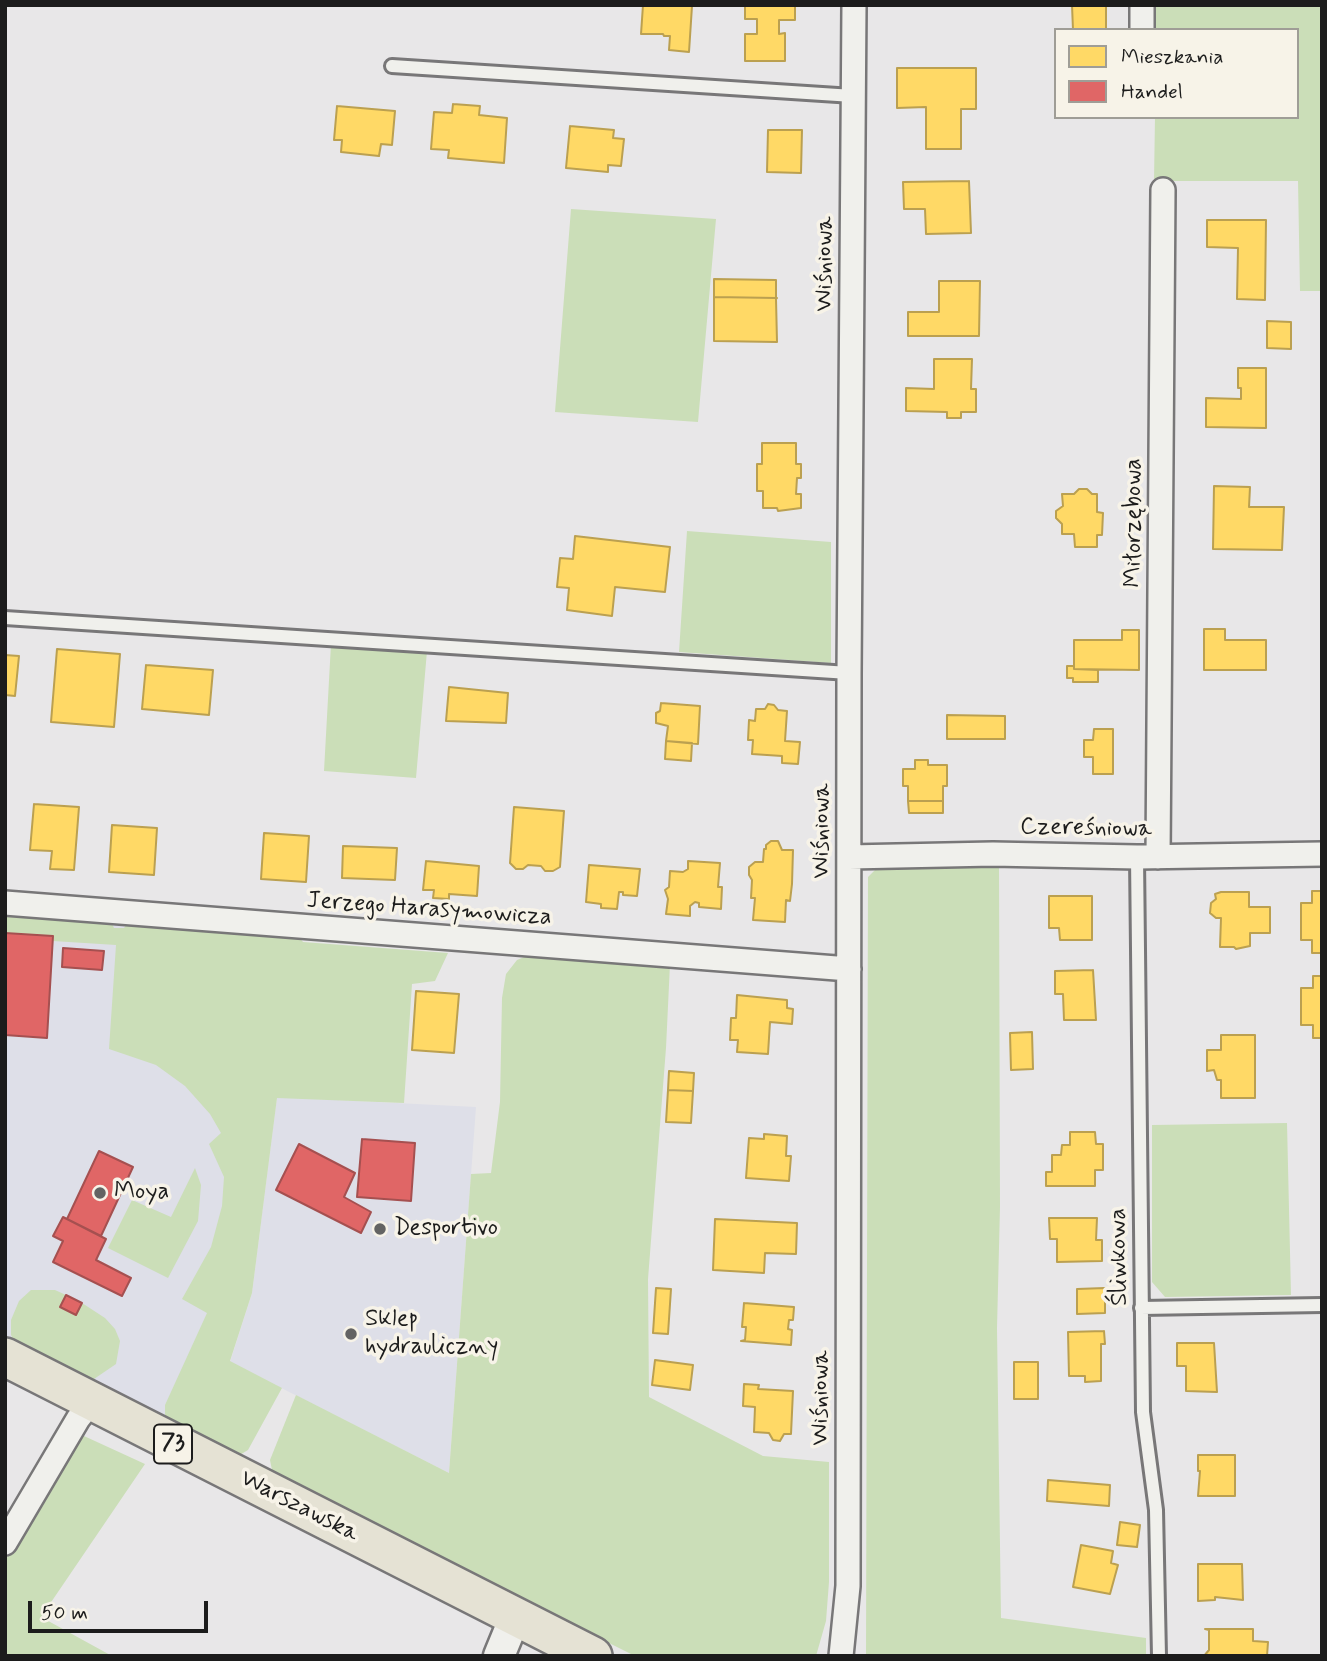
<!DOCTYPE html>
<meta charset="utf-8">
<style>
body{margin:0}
#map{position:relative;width:1327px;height:1661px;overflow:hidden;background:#e8e7e8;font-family:Mynerve,sans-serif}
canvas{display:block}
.frame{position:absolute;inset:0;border:7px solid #1c1c1c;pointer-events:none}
.legend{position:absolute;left:1054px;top:28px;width:245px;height:91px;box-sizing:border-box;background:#f7f3e8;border:2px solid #9f9d96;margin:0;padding:9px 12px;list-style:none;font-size:21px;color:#1c1c1c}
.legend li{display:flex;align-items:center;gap:14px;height:35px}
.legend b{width:35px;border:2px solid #9f9d96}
.scale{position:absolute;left:28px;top:1601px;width:180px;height:32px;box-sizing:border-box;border:4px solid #1c1c1c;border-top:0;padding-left:9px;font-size:21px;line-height:24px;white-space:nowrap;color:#1c1c1c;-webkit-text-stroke:5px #f7f3e8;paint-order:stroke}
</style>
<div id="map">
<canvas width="1327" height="1661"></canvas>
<div class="frame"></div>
<ul class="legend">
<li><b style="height:19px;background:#ffd966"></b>Mieszkania</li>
<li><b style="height:19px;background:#e06666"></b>Handel</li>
</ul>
<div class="scale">50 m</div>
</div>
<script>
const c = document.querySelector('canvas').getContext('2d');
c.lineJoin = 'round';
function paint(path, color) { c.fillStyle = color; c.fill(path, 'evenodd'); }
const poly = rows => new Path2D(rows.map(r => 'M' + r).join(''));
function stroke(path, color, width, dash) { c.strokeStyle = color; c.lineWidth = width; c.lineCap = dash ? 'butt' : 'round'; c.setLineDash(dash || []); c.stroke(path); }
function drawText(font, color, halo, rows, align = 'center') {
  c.font = font + ' Mynerve,sans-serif'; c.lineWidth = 7; c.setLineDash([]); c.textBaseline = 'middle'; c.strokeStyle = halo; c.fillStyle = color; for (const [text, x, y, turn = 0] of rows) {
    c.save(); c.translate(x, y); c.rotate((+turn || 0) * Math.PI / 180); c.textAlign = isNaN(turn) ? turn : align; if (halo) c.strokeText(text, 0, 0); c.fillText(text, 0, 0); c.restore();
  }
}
paint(poly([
 [5,909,271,927,220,1323,170,1429,5,1341],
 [277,1097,476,1107,449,1473,230,1362,252,1293]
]), '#dedfe8');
paint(poly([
 [1155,5,1322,5,1322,291,1300,291,1298,181,1154,181,1155,117,1297,117,1297,30,1155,30],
 [571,209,716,219,698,422,555,412],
 [687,531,831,542,831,663,679,652],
 [331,644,427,651,416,778,324,771],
 [999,865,1000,1207,997,1328,1001,1618,1146,1638,1146,1656,866,1656,868,877,875,870,899,866],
 [5,909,109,917,114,928,124,928,131,918,293,930,303,942,448,953,435,981,412,984,404,1103,277,1098,252,1293,230,1361,282,1388,248,1450,238,1456,165,1416,165,1405,207,1313,182,1299,211,1247,222,1206,224,1177,209,1144,221,1133,210,1114,185,1086,156,1065,109,1049,116,945,53,941,53,936,5,933],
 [534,953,670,964,666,1048,648,1279,649,1397,763,1456,829,1462,829,1582,826,1621,816,1656,635,1656,273,1475,270,1460,296,1395,449,1473,471,1174,491,1173,500,1102,502,998,506,974,517,960],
 [1287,1123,1291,1295,1165,1297,1152,1282,1152,1125],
 [195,1168,201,1185,198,1221,168,1278,108,1248,132,1200,171,1217],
 [31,1290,55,1290,66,1295,60,1308,76,1315,82,1303,105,1318,115,1329,120,1341,116,1364,94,1379,78,1379,17,1347,11,1335,11,1320,19,1301],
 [84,1436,145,1464,41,1617,112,1656,5,1656,5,1561,74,1442]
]), '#cbdeb8');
const homes = poly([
 [643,5,692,6,689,52,669,50,670,36,664,36,663,34,641,34,643,5],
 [745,5,795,5,795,20,779,20,779,34,785,33,785,61,745,61,745,34,757,34,757,19,745,19,745,5],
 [1072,5,1106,5,1106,30,1073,30,1072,5],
 [897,68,976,68,976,109,961,109,961,149,926,149,926,107,897,108,897,68],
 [453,104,480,106,479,115,507,118,504,163,448,158,449,150,431,149,434,112,452,113,453,104],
 [337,106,395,111,392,145,381,144,379,156,341,152,342,140,334,140,337,106],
 [570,126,614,130,613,138,624,139,621,166,608,165,608,172,566,168,570,126],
 [768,130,802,130,801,173,767,172,768,130],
 [969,181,971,233,926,234,925,209,904,209,903,182,969,181],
 [1207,220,1266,220,1265,300,1237,299,1238,248,1207,247,1207,220],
 [714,279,776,280,776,298,714,297,714,279],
 [939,281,980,281,979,336,908,336,908,312,939,312,939,281],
 [714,297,777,298,776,299,777,342,714,341,714,297],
 [1267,321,1291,322,1291,349,1267,348,1267,321],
 [934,359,972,359,971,389,976,389,976,412,961,412,961,418,947,418,947,412,906,411,906,388,934,389,934,359],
 [1238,368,1266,368,1266,428,1206,427,1206,398,1241,399,1241,388,1238,388,1238,368],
 [762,443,796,443,796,464,801,464,801,478,797,478,796,494,801,494,801,508,778,511,777,508,763,508,763,491,757,491,757,464,762,464,762,443],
 [1214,486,1250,487,1249,507,1284,507,1282,550,1213,549,1214,486],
 [1079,489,1087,489,1092,494,1097,494,1097,512,1103,513,1102,535,1097,535,1097,547,1075,547,1074,534,1062,534,1062,524,1056,518,1056,511,1063,506,1062,494,1074,494,1079,489],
 [575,536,670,547,665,592,615,587,612,616,567,610,569,588,557,587,560,558,573,559,575,536],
 [1204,629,1225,629,1225,640,1266,640,1266,670,1204,670,1204,629],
 [1122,630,1139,630,1139,670,1074,669,1074,640,1122,640,1122,630],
 [57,649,120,654,114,727,51,722,57,649],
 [5,655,19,656,15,696,5,695,5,655],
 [146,665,213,670,209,715,142,709,146,665],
 [1067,666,1074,666,1074,669,1098,670,1098,682,1073,682,1073,678,1067,678,1067,666],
 [449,687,508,693,506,723,446,721,449,687],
 [661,703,700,706,698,744,666,741,668,726,656,723,656,713,660,711,661,703],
 [768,704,774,705,778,710,787,711,785,741,800,742,798,764,782,763,782,756,752,754,753,740,748,740,749,720,755,721,756,709,765,709,768,704],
 [947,715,1005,716,1005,739,947,739,947,715],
 [1094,729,1113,729,1113,774,1093,774,1093,757,1084,757,1084,740,1093,740,1094,729],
 [666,741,692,743,691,761,665,759,666,741],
 [915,760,928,760,928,765,947,765,947,786,943,786,943,801,908,801,908,786,903,786,903,769,915,769,915,760],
 [908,801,943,801,943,813,909,813,908,801],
 [34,804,79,807,74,870,50,869,52,851,30,850,34,804],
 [514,807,564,811,560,867,553,871,545,871,541,866,528,865,523,869,516,869,510,863,514,807],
 [112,825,157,828,154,875,109,872,112,825],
 [264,833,309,836,306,882,261,879,264,833],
 [771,841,778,841,782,850,793,850,792,884,790,901,786,900,785,922,753,920,755,898,751,898,752,880,749,875,749,867,755,862,763,862,764,849,766,849,766,845,771,841],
 [343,846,397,848,395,880,342,878,343,846],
 [426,861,479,866,477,896,449,894,449,899,433,898,434,890,423,890,426,861],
 [688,861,720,863,718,887,722,887,721,909,699,907,699,903,695,902,690,906,690,916,666,914,668,899,665,890,669,887,670,871,683,872,688,869,688,861],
 [589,865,640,869,637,896,623,895,623,892,619,892,617,909,601,908,601,904,586,902,589,865],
 [1312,891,1322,891,1322,953,1312,953,1312,940,1301,940,1301,903,1312,903,1312,891],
 [1221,892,1249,892,1249,907,1270,907,1270,933,1250,933,1250,946,1236,949,1234,947,1220,947,1221,918,1216,918,1210,913,1211,903,1216,899,1215,894,1221,892],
 [1049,896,1092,896,1092,940,1060,940,1059,928,1049,928,1049,896],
 [1093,970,1096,1020,1064,1020,1063,994,1055,994,1055,971,1093,970],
 [1313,976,1322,976,1322,1038,1313,1038,1313,1025,1301,1025,1301,988,1313,988,1313,976],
 [416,991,459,994,454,1053,412,1050,416,991],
 [737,995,787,1000,787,1008,793,1009,792,1024,770,1022,768,1054,737,1052,738,1040,730,1040,731,1018,736,1018,737,995],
 [1032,1032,1033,1069,1011,1070,1010,1033,1032,1032],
 [1221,1035,1255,1035,1255,1098,1221,1098,1221,1080,1217,1080,1214,1070,1207,1071,1207,1050,1221,1050,1221,1035],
 [669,1071,694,1073,693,1091,668,1090,669,1071],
 [668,1090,693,1091,691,1123,666,1122,668,1090],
 [1070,1132,1095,1132,1096,1144,1103,1144,1103,1170,1095,1170,1095,1186,1046,1186,1046,1172,1052,1172,1052,1155,1061,1155,1062,1145,1070,1145,1070,1132],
 [764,1134,787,1136,786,1156,791,1156,789,1181,746,1178,749,1138,764,1139,764,1134],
 [1049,1218,1097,1218,1096,1240,1102,1240,1102,1261,1057,1262,1057,1239,1050,1239,1049,1218],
 [715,1219,797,1223,796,1254,765,1253,764,1273,713,1270,715,1219],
 [656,1288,671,1289,668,1334,653,1333,656,1288],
 [1105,1288,1105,1313,1077,1314,1077,1289,1105,1288],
 [744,1303,794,1307,793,1320,789,1320,788,1329,792,1330,791,1345,741,1341,745,1340,746,1327,742,1327,744,1303],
 [1104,1331,1105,1344,1101,1344,1101,1381,1085,1382,1085,1376,1069,1376,1068,1332,1104,1331],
 [1177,1343,1214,1343,1217,1392,1186,1391,1186,1366,1177,1366,1177,1343],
 [655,1360,693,1365,690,1390,652,1385,655,1360],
 [1014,1362,1038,1362,1038,1399,1014,1399,1014,1362],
 [744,1384,759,1385,758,1389,793,1391,791,1434,784,1434,780,1441,773,1440,769,1433,754,1432,755,1407,743,1406,744,1384],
 [1198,1455,1235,1455,1235,1496,1198,1496,1200,1471,1198,1471,1198,1455],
 [1048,1480,1110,1485,1109,1506,1047,1501,1048,1480],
 [1120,1522,1140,1525,1137,1547,1117,1545,1120,1522],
 [1081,1545,1113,1551,1111,1563,1118,1565,1110,1594,1073,1587,1081,1545],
 [1198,1564,1242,1564,1243,1600,1215,1597,1215,1600,1198,1601,1198,1564],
 [1205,1629,1253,1629,1253,1641,1268,1642,1267,1656,1204,1656,1209,1650,1209,1630,1205,1629]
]);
paint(homes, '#ffd966');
stroke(homes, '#bba050', 2);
const shops = poly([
 [5,933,53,936,47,1038,5,1035,5,933],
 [63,948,104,951,102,970,62,967,63,948],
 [362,1139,415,1143,411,1201,357,1197,362,1139],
 [299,1144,355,1173,344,1197,371,1212,361,1233,276,1190,299,1144],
 [99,1151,133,1167,101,1236,67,1219,99,1151],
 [63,1217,106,1239,96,1260,131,1278,122,1296,53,1262,63,1241,53,1236,63,1217],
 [66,1295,82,1303,76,1315,60,1307,66,1295]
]);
paint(shops, '#e06666');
stroke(shops, '#a55050', 2);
const service = poly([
 [392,66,853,96],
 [5,618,849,673],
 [1137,857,1143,1412,1156,1510,1159,1656],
 [1141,1308,1322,1305]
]);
const minor = poly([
 [1142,5,1142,29],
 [849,857,993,854,1137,857,1322,854],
 [1158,857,1163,190],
 [5,903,849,969],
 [5,1543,78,1419,92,1401],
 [841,1656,848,1586,849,673,854,5]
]);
const tertiary = poly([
 [499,1656,515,1617]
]);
const primary = poly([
 [5,1357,593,1656]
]);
stroke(service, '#787778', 18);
stroke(minor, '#787778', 28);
stroke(tertiary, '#787778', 35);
stroke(primary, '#787778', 42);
stroke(service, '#f0f0ec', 12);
stroke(minor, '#f0f0ec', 23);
stroke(tertiary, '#f0f0ec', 30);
stroke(primary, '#e5e2d4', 37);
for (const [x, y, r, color] of [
 [100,1193,7,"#636363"],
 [380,1229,7,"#636363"],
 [351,1334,7,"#636363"]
]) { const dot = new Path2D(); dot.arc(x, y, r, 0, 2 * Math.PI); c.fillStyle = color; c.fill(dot); stroke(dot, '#f7f3e8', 2.5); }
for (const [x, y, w] of [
 [173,1444,38]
]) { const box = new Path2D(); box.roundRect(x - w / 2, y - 19.5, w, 39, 5); c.fillStyle = '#f7f3e8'; c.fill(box); stroke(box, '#1c1c1c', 2); }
drawText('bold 23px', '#1c1c1c', null, [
 ["73",173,1444]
]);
drawText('24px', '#1c1c1c', '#f7f3e8', [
 ["Wiśniowa",826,264,-90],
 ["Miłorzębowa",1135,523,-90],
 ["Czereśniowa",1086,829,1],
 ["Wiśniowa",823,831,-90],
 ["Jerzego Harasymowicza",429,910,4],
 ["Śliwkowa",1120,1257,-91],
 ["Wiśniowa",822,1398,-90],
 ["Warszawska",299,1507,27]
]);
drawText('24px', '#1c1c1c', '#f7f3e8', [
 ["Moya",114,1193],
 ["Desportivo",394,1229],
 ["Sklep",365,1320],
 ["hydrauliczny",365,1348]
], 'left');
</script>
